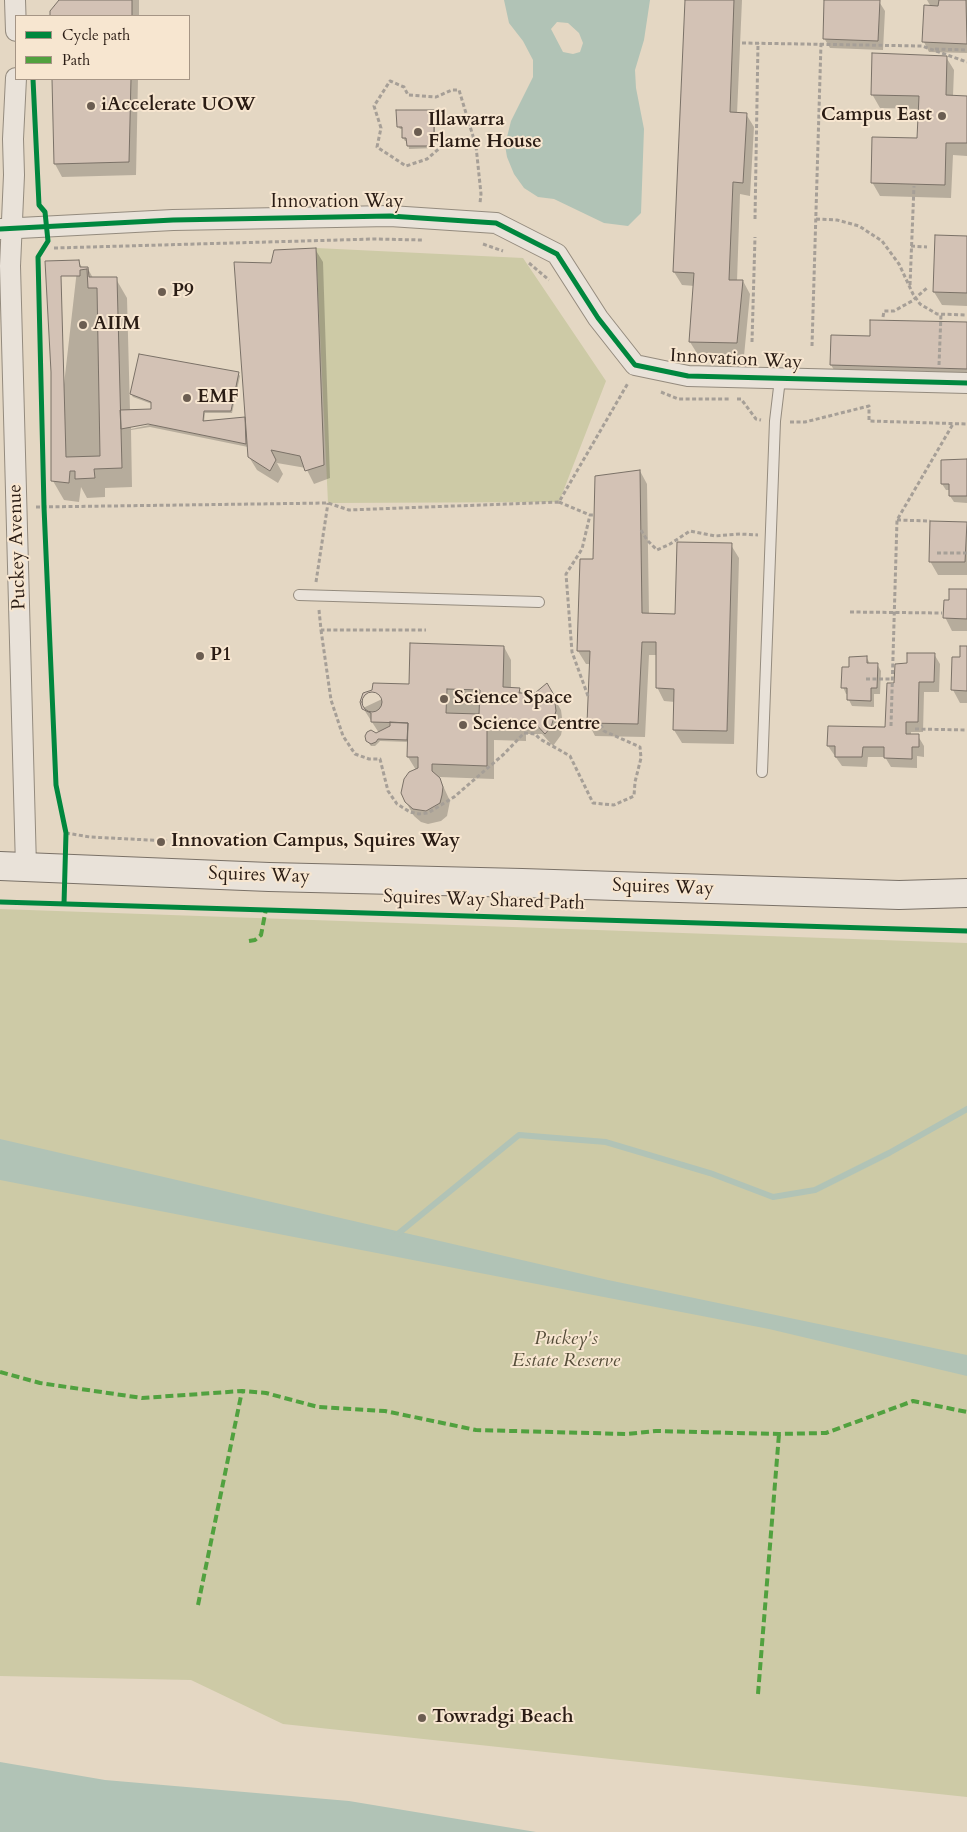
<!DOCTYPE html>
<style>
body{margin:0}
#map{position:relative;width:967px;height:1832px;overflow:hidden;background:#e4d7c3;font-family:Cardo,serif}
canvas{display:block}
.legend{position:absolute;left:15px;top:15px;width:175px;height:65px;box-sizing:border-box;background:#f7e6d0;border:1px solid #a59585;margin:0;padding:6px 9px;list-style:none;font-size:15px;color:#2a1c14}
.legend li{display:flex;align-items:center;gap:10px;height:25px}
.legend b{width:25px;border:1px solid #a59585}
</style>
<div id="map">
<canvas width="967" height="1832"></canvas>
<ul class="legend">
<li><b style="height:6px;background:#00873e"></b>Cycle path</li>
<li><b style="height:6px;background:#51a13f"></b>Path</li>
</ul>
</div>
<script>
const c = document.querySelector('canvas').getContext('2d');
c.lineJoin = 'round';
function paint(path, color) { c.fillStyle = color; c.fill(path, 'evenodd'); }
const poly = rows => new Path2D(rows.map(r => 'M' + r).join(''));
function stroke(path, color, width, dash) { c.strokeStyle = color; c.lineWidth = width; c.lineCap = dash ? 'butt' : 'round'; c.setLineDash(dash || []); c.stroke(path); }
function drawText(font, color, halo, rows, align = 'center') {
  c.font = font + ' Cardo,serif'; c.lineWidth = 4; c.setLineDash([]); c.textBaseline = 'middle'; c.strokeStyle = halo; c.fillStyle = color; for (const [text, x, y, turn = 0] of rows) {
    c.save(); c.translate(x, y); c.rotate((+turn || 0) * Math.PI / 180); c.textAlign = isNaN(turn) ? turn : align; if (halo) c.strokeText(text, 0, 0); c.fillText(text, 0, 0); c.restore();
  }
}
paint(poly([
 [316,248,523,258,606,381,559,502,328,503],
 [0,909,967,943,967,1797,283,1724,191,1680,0,1676]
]), '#cdcaa6');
paint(poly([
 [504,0,650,0,644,40,635,70,636,88,644,129,641,213,628,226,604,223,554,199,538,197,524,188,514,174,507,157,505,145,511,121,533,77,533,60,523,41,509,23],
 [557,22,568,23,579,33,583,43,580,52,573,54,563,52,551,29],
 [0,1139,608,1280,967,1355,967,1376,769,1329,0,1180],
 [0,1762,105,1780,349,1801,536,1832,0,1832]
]), '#b1c3b6');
paint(poly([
 [60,0,139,0,139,16,51,16,51,12],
 [686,0,742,0,737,114,746,114,754,127,750,196,740,194,737,281,743,281,750,294,744,356,698,355,690,342,695,286,682,285,674,272],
 [878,0,885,11,883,50,830,48,824,38],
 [927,0,967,0,967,53,929,52,924,42,931,7],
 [946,57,954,70,953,96,967,97,967,156,953,155,951,198,880,196,872,182,918,139,919,109,880,108,872,94],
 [53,79,138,79,136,175,62,177,55,164],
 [440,111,442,127,435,127,435,148,409,149,408,141,405,141,403,138,403,129,400,129,398,126],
 [967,237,967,306,942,305,934,292],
 [315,249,323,262,330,478,314,484,306,468,277,463,283,474,278,483,257,470,249,457,248,447,150,427,131,430,132,487,105,488,105,497,87,498,81,487,79,502,64,500,53,481,78,261,83,269,88,269,93,278,116,279,127,298,130,411,152,410,152,404,133,397,131,394,238,373,240,376,232,413,205,413,204,422,246,418,272,265],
 [154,422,154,424,131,429,131,426],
 [967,324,967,382,839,378,831,365,871,337],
 [943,461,967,461,967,503,954,502,950,496,950,490,946,490,942,484],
 [640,471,647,484,649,614,677,615,731,545,739,558,734,744,682,743,674,730,675,702,664,701,657,687,657,655,649,655,645,737,595,736,588,722,590,664,586,664,578,651,594,560],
 [931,523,967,524,967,575,938,575,930,561],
 [967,591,967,631,952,631,945,617,950,601],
 [504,647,511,660,511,689,519,689,522,694,535,694,546,685,561,710,563,725,561,735,553,746,542,734,526,734,526,741,494,740,494,779,439,777,450,801,447,816,441,821,428,824,421,822,414,816,406,802,416,770,408,757,409,742,380,741,375,746,371,746,368,742,379,733,363,708,410,686],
 [967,647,967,703,960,703,953,690,961,658],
 [934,654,940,664,939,692,924,692,923,732,911,732,911,735,918,736,924,746,924,757,917,756,917,768,891,767,885,757,868,757,867,767,842,766,828,746,829,728,886,728,895,684,908,665],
 [867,658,870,664,877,664,881,671,880,694,874,694,874,707,852,706,849,700,849,694,846,694,843,687,850,668]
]), '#0003');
stroke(poly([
 [394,1237,519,1135,606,1142,710,1173,773,1197,815,1190,889,1153,967,1109]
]), '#b1c3b6', 6);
const building = poly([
 [59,0,132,0,132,16,50,16,50,11,59,0],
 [685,0,734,0,730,112,747,113,743,183,733,182,729,280,743,280,737,343,689,342,694,273,673,272,685,0],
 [824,0,880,0,878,41,823,39,824,0],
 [939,0,966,0,967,44,922,42,924,5,938,6,939,0],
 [872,53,947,56,946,95,967,96,967,143,946,143,945,185,871,183,872,137,917,138,919,96,871,95,872,53],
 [52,79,131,79,129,162,54,164,52,79],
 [396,110,440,110,441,124,434,124,434,146,407,146,406,138,402,138,402,127,397,127,396,110],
 [935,235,967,236,967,293,933,292,935,235],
 [316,248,324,465,305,471,300,456,271,450,276,460,270,471,248,457,234,262,271,263,274,250,316,248],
 [79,260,80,267,88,267,89,277,117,277,122,468,94,469,95,478,75,479,75,471,70,471,69,483,51,481,51,372,45,261,79,260],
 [87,269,88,288,97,288,100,456,66,457,61,276,80,276,80,270,87,269],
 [870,320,967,322,967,369,830,365,831,335,870,336,870,320],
 [139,354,239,372,231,411,204,411,203,421,245,417,246,444,148,424,121,429,120,410,151,409,151,402,130,394,139,354],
 [967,459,967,496,949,496,949,484,941,484,941,460,967,459],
 [640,470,642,613,675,614,677,542,732,543,727,731,673,730,674,689,656,688,656,642,642,642,638,724,587,723,590,651,577,651,580,559,593,559,595,476,640,470],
 [930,521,967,522,965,562,929,562,930,521],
 [949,589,967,589,967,619,943,618,944,600,949,600,949,589],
 [410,643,504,646,503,687,520,688,519,693,535,693,547,683,554,695,556,711,551,727,545,734,533,721,519,721,519,728,487,727,487,766,432,764,432,771,440,778,443,787,442,795,440,803,426,811,413,809,405,802,401,793,404,779,409,772,418,768,418,757,407,757,408,723,371,722,371,713,362,709,360,702,363,693,372,690,373,683,409,684,410,643],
 [960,646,967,646,967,691,951,690,952,657,960,657,960,646],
 [907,653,935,653,934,682,919,682,918,722,906,722,906,734,919,734,919,747,912,747,912,759,884,758,884,747,863,747,862,757,835,757,835,746,827,746,828,726,885,727,887,683,894,683,895,664,907,663,907,653],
 [867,656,867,663,878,663,877,688,871,688,871,701,847,700,847,688,841,688,842,667,849,667,849,657,867,656],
 [447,689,480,690,479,714,446,713,447,689],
 '362 702a10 10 0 1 1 20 0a10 10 0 1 1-20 0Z',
 [390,722,408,723,407,740,378,739,376,742,371,744,366,741,365,736,367,732,371,730,376,733,390,726,390,722]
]);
paint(building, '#d3c2b5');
stroke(building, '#7a7167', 1);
const service = poly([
 [299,595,539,602],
 [762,772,775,421,780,379]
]);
const minor = poly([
 [15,0,16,31],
 [16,78,13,139,14,175,10,266,26,867],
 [0,229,173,220,390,216,496,223,557,254,598,318,635,365,688,376,967,383]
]);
const secondary = poly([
 [0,866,269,877,522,883,899,895,967,893]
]);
stroke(service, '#948b7e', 12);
stroke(minor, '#948b7e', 22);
stroke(secondary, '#7a7167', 30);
stroke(poly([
 [742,43,922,46,967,62],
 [935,49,967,50],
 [476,146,442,146,427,159,406,166,377,147,381,128,374,106,390,81,404,87,408,95,436,97,452,90,459,90,476,146,481,194,480,203],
 [755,219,758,43],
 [816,219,837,220,859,226,882,241,899,264,913,294,920,304,937,314,967,315],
 [483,244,503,251],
 [911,246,927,247],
 [54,248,374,239,422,240],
 [529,263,549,280],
 [910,285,914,186],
 [883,317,884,311,894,311,912,301,927,288],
 [752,342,755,237],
 [812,346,821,43],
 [939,365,941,314],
 [661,392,678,399,731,399],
 [737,399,741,399,756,419,761,420],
 [790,422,805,422,869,406,869,421,967,424],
 [559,502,590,515,594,515],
 [36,507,328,503,349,510,559,502,628,383],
 [897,520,930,521],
 [641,530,647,540,657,550,670,544,690,531,715,536,740,534,758,535],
 [937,553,967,553],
 [316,582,328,503],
 [319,610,321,630,426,630],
 [850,612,942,613],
 [321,630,331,700,343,736,355,754,369,759,380,759,388,791,397,804,410,812,419,814,428,813,454,797,504,754,524,733,535,734,540,739,570,756,593,803,614,805,634,796,635,782,641,758,640,747,604,731,600,723],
 [866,679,892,679],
 [588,696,572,652,566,574,582,549,590,515],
 [891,726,897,520,953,424],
 [915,729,967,730],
 [66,833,90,837,168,841]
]), '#a69f97', 3, [4, 2.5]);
stroke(service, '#e9e2d9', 10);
stroke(minor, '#e9e2d9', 20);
stroke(secondary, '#e9e2d9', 28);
stroke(poly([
 [249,941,255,940,261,935,266,909],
 [0,1372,40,1383,142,1398,242,1391,266,1393,318,1407,385,1411,476,1430,626,1434,656,1431,779,1434,826,1433,913,1401,967,1412],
 [198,1605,242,1391],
 [758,1694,779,1434]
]), '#51a13f', 4, [8, 4]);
stroke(poly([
 [33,79,39,205,45,212,48,241,38,257,44,507,56,785,66,833,64,904],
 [0,229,173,220,390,216,496,223,557,254,598,318,635,365,688,376,967,383],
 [0,902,967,931]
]), '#00873e', 5);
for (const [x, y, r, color] of [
 [91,106,5,"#6b5d51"],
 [942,116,5,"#6b5d51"],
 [418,132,5,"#6b5d51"],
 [162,292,5,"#6b5d51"],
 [83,325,5,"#6b5d51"],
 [187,398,5,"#6b5d51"],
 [200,656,5,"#6b5d51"],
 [444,699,5,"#6b5d51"],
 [463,725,5,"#6b5d51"],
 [161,842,5,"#6b5d51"],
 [422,1718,5,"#6b5d51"]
]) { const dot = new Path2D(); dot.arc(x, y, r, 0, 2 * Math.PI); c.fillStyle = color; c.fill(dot); stroke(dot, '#f7e6d0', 2); }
drawText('bold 19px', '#2a1c14', '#f7e6d0', [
 ["iAccelerate UOW",101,106],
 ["Campus East",932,116,"right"],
 ["Illawarra",428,121],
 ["Flame House",428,143],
 ["P9",172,292],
 ["AIIM",93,325],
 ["EMF",197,398],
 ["P1",210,656],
 ["Science Space",454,699],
 ["Science Centre",473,725],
 ["Innovation Campus, Squires Way",171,842],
 ["Towradgi Beach",432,1718]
], 'left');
drawText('19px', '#2a1c14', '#f7e6d0', [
 ["Innovation Way",337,203],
 ["Innovation Way",736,360,3],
 ["Puckey Avenue",18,547,-92],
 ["Squires Way",259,876,2],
 ["Squires Way",663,888,2],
 ["Squires Way Shared Path",484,901,2]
]);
drawText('italic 19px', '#554d39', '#f7e6d0', [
 ["Puckey's",566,1340],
 ["Estate Reserve",566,1362]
]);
</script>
